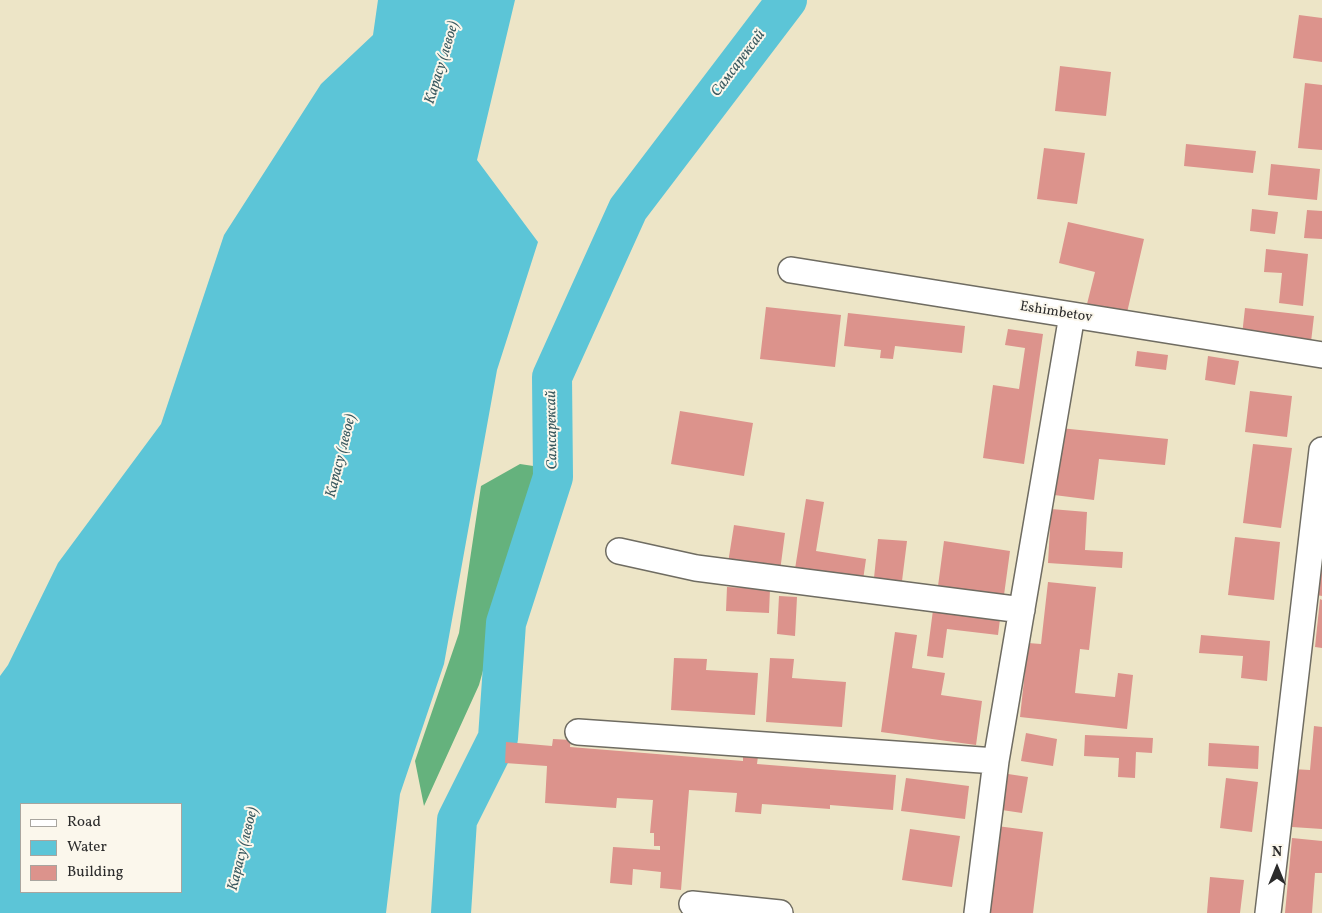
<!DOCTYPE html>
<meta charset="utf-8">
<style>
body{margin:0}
#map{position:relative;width:1322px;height:913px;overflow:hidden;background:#ede5c7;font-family:Vollkorn,serif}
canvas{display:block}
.legend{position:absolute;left:20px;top:803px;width:162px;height:90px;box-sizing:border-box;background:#fbf7ec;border:1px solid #a8a59f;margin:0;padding:6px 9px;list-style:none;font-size:15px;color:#2b2b2b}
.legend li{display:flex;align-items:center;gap:10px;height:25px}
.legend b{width:25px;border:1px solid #a8a59f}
.north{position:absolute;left:1252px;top:843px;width:50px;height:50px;-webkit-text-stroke:4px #fbf7ec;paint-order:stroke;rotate:0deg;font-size:14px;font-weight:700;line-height:20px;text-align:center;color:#2b2b2b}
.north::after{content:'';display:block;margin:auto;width:18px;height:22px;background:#2b2b2b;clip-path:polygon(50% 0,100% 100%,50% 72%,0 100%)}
</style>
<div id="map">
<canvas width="1322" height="913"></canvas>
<ul class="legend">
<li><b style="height:6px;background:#fff"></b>Road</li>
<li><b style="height:14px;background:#5cc5d7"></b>Water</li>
<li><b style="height:14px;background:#dc938c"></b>Building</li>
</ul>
<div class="north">N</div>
</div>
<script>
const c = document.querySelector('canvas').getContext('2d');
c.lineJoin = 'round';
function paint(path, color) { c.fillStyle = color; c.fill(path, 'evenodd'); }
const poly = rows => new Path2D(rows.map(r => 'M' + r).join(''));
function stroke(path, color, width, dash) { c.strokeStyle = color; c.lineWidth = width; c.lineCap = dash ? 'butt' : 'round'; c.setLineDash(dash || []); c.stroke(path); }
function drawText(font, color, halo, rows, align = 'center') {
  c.font = font + ' Vollkorn,serif'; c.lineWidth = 4; c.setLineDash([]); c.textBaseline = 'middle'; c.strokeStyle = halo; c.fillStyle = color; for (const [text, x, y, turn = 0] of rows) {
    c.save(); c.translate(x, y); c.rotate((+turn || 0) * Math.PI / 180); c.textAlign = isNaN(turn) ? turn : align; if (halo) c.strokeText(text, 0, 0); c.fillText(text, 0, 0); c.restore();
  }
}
paint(poly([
 [520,464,540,467,479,685,424,806,415,761,459,633,481,486]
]), '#65b27d');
paint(poly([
 [378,0,515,0,477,160,538,242,497,370,444,664,400,794,386,913,0,913,0,676,8,665,58,563,161,424,224,235,321,84,373,35],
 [21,804,181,804,181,892,21,892]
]), '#5cc5d7');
stroke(poly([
 [451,913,457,820,498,738,506,623,553,477,552,377,628,209,787,0]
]), '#5cc5d7', 40);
paint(poly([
 [1299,15,1322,18,1322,62,1293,58],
 [1060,66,1111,72,1106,116,1055,111],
 [1305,83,1322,85,1322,150,1298,148],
 [1186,144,1256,151,1253,173,1184,166],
 [1044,148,1085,153,1077,204,1037,199],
 [1271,164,1320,169,1317,200,1268,195],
 [1252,209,1278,212,1275,234,1250,231],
 [1307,210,1322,211,1322,239,1304,238],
 [1068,222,1144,239,1126,317,1086,308,1095,272,1059,263],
 [1266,249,1308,254,1303,306,1279,303,1282,273,1264,272],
 [766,307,841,315,835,367,760,359],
 [1245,308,1314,316,1311,342,1242,335],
 [848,313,965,326,962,353,895,346,893,359,880,358,881,350,844,346],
 [1008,329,1043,334,1024,464,983,458,993,385,1019,389,1025,348,1005,345],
 [1137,351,1168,355,1166,370,1135,366],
 [1208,356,1239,361,1235,385,1205,380],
 [1250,391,1292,396,1287,437,1245,432],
 [680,411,753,423,744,476,671,464],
 [1060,428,1168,439,1165,465,1099,459,1094,500,1054,495],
 [1253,444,1292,448,1281,528,1243,523],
 [806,499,824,502,816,551,866,559,863,580,795,569],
 [1322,508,1322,596,1311,594],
 [1051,509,1087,512,1085,550,1123,552,1122,568,1048,563],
 [734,525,785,533,780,571,728,563],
 [1235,537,1280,542,1274,600,1228,595],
 [878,539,907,541,902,581,874,578],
 [944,541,1010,551,1004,595,938,586],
 [1048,582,1096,587,1089,650,1080,649,1075,693,1115,697,1118,673,1133,675,1127,729,1020,717,1028,643,1041,644],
 [727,587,770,589,769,613,726,611],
 [779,596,797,597,795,636,777,634],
 [1320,599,1322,600,1322,648,1315,647],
 [933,610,1000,619,998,635,947,629,943,658,927,656],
 [895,632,917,635,912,668,945,673,941,695,982,701,976,745,881,732],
 [1201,635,1270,641,1267,681,1241,678,1243,656,1199,653],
 [674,658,707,659,706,670,758,673,755,715,671,710],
 [770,658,794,659,792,678,846,682,842,727,766,722],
 [1314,726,1322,727,1322,829,1292,827,1295,790,1290,790,1292,769,1310,770],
 [1026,733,1057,739,1053,766,1021,761],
 [1085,735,1153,738,1152,753,1136,752,1135,778,1118,777,1119,758,1084,756],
 [553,739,571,740,570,747,743,761,743,754,758,756,757,764,896,775,893,810,830,805,830,809,762,804,761,814,735,812,737,793,689,790,681,890,660,888,661,872,633,869,632,885,610,883,613,847,660,850,660,846,654,846,654,833,650,833,653,800,617,798,616,808,545,803,547,766,505,763,506,742,552,746],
 [1209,743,1259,746,1258,769,1208,766],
 [1008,774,1028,777,1022,813,1002,810],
 [906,778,969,786,965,819,901,811],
 [1226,778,1258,782,1252,832,1220,828],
 [997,826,1043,832,1033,913,986,913],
 [910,829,960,836,952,887,902,880],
 [1292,838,1322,841,1322,873,1315,873,1312,913,1285,913],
 [1210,877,1244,880,1240,913,1207,913]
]), '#dc938c');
const street = poly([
 [791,270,1322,355],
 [619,551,696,568,1022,610],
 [578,732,996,761],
 [692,904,780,913],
 [977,913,996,761,1072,315],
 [1268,913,1322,450]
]);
stroke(street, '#6f6c62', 28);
stroke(street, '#fff', 25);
drawText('14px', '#2b2b2b', '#fbf7ec', [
 ["Eshimbetov",1056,313,9]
]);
drawText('italic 15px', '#3a595f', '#fbf7ec', [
 ["Карасу (левое)",443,63,-73],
 ["Самсарексай",739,64,-53],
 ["Самсарексай",553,430,-91],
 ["Карасу (левое)",342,456,-76],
 ["Карасу (левое)",244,849,-76]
]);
</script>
